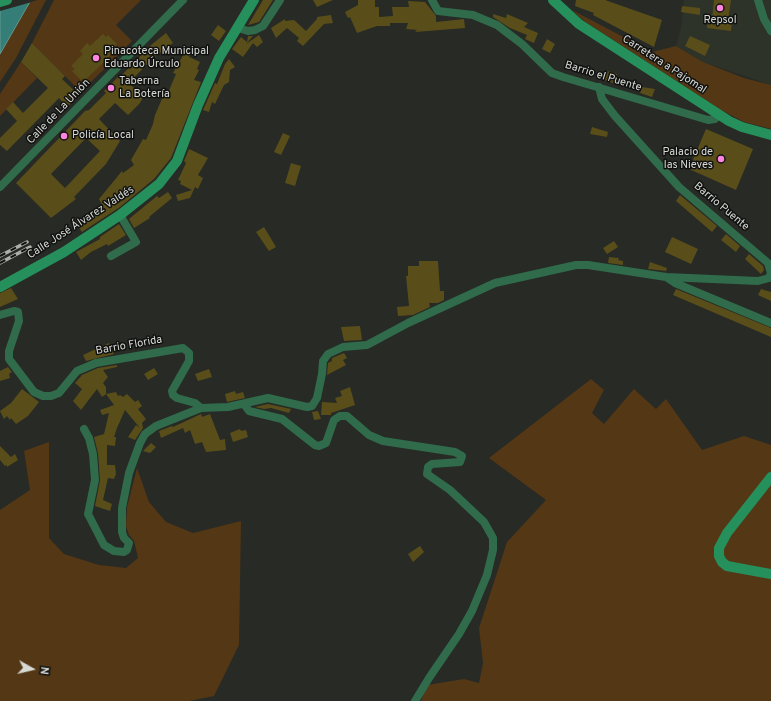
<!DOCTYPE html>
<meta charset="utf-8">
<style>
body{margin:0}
#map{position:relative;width:771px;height:701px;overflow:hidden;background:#272a25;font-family:Overpass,sans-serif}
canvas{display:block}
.north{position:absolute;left:12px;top:649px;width:40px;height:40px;-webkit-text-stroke:3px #111210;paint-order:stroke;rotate:98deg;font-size:11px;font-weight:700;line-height:16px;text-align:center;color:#d7d9d5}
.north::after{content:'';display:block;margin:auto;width:14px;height:18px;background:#d7d9d5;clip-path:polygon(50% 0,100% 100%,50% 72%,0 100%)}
</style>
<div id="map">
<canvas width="771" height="701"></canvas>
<div class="north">N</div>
</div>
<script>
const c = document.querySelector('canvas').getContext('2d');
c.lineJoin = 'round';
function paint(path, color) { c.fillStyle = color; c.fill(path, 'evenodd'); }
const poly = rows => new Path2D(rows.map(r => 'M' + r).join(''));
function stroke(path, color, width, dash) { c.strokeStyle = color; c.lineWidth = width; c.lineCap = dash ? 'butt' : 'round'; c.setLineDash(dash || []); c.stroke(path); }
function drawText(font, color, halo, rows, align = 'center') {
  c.font = font + ' Overpass,sans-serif'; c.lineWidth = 3; c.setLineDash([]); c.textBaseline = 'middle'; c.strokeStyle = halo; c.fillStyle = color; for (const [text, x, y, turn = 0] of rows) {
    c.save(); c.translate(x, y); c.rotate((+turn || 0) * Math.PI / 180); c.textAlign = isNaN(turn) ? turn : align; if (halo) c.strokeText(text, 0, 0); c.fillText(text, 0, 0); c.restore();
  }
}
paint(poly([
 [684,0,771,0,771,85,703,62,676,46,681,28]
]), '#2e3329');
paint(poly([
 [38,0,46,0,16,58,0,82,0,54,30,2],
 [54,0,141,0,116,25,132,41,81,92,32,43],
 [572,10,652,52,676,46,703,62,744,78,771,85,771,129,744,122,721,110,584,21],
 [21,62,37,78,0,116,0,94],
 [591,379,604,390,592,413,604,424,634,389,656,409,666,399,702,450,744,436,771,445,771,701,421,701,427,685,464,679,479,683,483,663,479,628,507,542,546,500,489,458],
 [49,442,49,538,64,554,99,565,126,568,138,558,134,541,129,535,126,526,127,507,137,468,149,502,166,522,193,533,241,521,239,645,214,696,189,701,0,701,0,510,30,490,24,451]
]), '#543715');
const water = poly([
 [0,0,31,0,0,54,0,0]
]);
paint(water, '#357e77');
stroke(water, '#669993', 1);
paint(poly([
 [0,0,33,0,32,2,0,11]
]), '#272a25');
paint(poly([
 [263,0,273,0,259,22,248,25],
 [313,0,333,0,317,7],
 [358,0,375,0,375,7,379,7,379,17,393,16,392,7,409,7,408,1,425,2,436,16,436,22,464,19,465,28,415,32,417,30,406,29,408,23,390,23,390,26,377,26,357,33,350,17,348,18,345,12,358,5],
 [576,0,605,0,662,20,654,47,593,15,594,13,575,6],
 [714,0,731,0,728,20,732,21,731,31,707,28,708,18,712,19],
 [682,6,700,8,700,15,681,12],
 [493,14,506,18,507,14,528,23,524,27,538,33,534,43,525,39,527,35,510,28,493,17],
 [331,15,333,23,324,24,303,46,297,41,299,38,287,28,276,38,271,28,285,19,285,21,294,20,306,31,317,19,317,17],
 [218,25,226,31,219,41,211,35],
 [166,33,173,43,151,60,129,83,143,97,140,103,128,115,115,103,99,119,120,141,106,164,74,197,76,199,51,218,16,183,85,111,89,110,106,93,104,91,120,75,121,76,151,45],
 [86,138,100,151,65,188,51,174],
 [103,34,106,37,108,35,117,44,115,46,117,48,98,68,85,80,84,78,81,80,72,71,75,69,71,66,83,54,80,51,87,43,90,46],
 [259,35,263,42,257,47,253,43,243,57,232,49,241,37,247,42,248,36,253,36,246,44],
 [690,36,710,45,705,56,685,46],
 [547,39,555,44,550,53,542,49],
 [32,43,65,76,62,79,79,95,67,107,59,98,7,151,0,145,0,138,17,121,6,109,13,102,23,113,48,88,21,62],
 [185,52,190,55,189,57,200,62,197,69,199,70,194,80,201,82,171,158,154,179,120,207,82,232,75,222,102,205,99,199,122,171,123,173,134,165,131,160,143,139,146,140,153,124,155,115,164,94,167,95,176,74,173,73],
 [229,59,235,67,230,70,229,82,224,85,215,104,212,102,209,112,203,110,215,83,217,84,225,64],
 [607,71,617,74,613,83,604,80],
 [642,87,655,89,652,97,640,93],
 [592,127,608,132,607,137,590,134],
 [706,129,753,149,736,190,689,169],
 [283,133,290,136,281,155,274,152],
 [189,149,208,158,198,175,203,178,198,189,195,187,190,198,178,201,176,195,192,190,180,184,181,181,178,180,186,163,184,161],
 [291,163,301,166,295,186,285,183],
 [168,192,172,198,149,217,150,218,134,228,129,219,157,196,159,198],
 [680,195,717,226,712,232,676,201],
 [119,224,126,235,108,246,107,244,91,252,81,260,76,252,100,239,100,237],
 [264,227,276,247,269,251,256,232],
 [726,234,740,246,736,252,721,240],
 [672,237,698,249,691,264,665,252],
 [614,241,618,247,607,254,603,248],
 [749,254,763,266,764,270,761,274,745,259],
 [609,257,619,258,618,260,623,261,623,265,608,263],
 [419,261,438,261,440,291,444,291,444,300,438,303,429,303,430,307,413,315,398,316,397,307,409,306,406,276,408,276,408,266,419,266],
 [650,262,667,268,666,271,648,269],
 [11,288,18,299,0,307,0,293],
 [676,289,771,328,771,337,673,295],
 [761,289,771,292,771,301,758,295],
 [360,326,362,340,344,341,341,327],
 [109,343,114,354,86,361,83,355],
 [344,353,347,358,343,360,346,365,327,375,328,363,332,361,332,358],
 [117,365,117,367,103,370,108,377,103,383,106,387,106,394,116,392,118,396,120,395,123,397,127,394,135,402,138,400,142,406,138,409,146,419,142,423,143,428,135,440,128,437,136,425,140,428,125,410,117,428,114,437,116,437,115,446,107,445,107,465,115,465,116,474,114,479,108,478,103,500,112,504,110,511,95,506,100,480,98,453,94,437,104,434,109,413,102,415,100,410,114,405,106,394,102,397,97,389,81,410,73,401,82,389,75,383,82,375,98,368],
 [8,367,12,372,9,374,10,378,0,381,0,371],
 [154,368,158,374,148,380,144,374],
 [209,369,212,377,198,381,195,374],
 [350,387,355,405,331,413,331,415,321,415,322,402,337,403,335,398,342,396,340,391],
 [22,389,39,402,28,416,16,424,11,418,10,420,7,416,4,419,0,411,11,403],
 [235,391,236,394,243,392,245,398,227,402,225,394],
 [268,404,291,409,289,413,271,408,264,409,255,407],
 [318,411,321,419,314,420,312,412],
 [201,414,202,417,210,414,220,440,225,439,226,450,206,452,202,442,195,444,190,430,185,433,183,428,161,438,159,431,172,426,173,427],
 [240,429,241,431,246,430,248,437,233,442,230,433],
 [151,443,156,447,150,453,143,451],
 [0,446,11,457,15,454,18,460,7,467,7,465,5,466,0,460],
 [420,546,424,552,413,562,408,554]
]), '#594e19');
stroke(poly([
 [432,0,438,11,473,15,497,25,522,44,552,73,563,77,708,120,715,119,719,115],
 [758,0,764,19,771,31],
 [238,28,248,31,255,30,263,26,280,0],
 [0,187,183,0],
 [111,256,136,242,120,215],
 [666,277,675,283,771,323],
 [0,315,14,311,18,312,19,321,9,351,9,359,34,392,43,396,51,396,59,393,77,371,96,363,183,348,189,353,189,361,172,391,173,395,177,398,195,403,201,408,228,407,268,398,307,407,312,406,317,398,322,374,323,361,328,354,343,347,367,345,408,323,495,283,576,265,588,265,666,277,758,281,769,278,771,273,768,263,679,187,615,116,602,99,599,87],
 [244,404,249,411,282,419,315,445,319,446,326,443,334,420,340,416,347,416,369,435,383,441,455,452,462,456,460,462,432,464,428,467,427,474,450,490,484,522,493,538,493,550,487,575,472,611,459,634,429,678,415,701],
 [84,429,89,438,93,454,95,480,88,514,104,545,114,551,124,552,127,550,129,543,124,538,122,532,122,508,129,473,140,443,145,434,156,426,201,408]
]), '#306b4b', 8);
stroke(poly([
 [553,0,579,24,729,121,742,127,771,135],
 [0,2,7,0],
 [0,287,64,252,120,215,159,184,177,161,198,105,219,58,254,0],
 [771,477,727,533,719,548,719,556,722,562,727,566,771,574]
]), '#26905c', 10);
const rail = poly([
 [0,256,27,242],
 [0,263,30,247]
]);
stroke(rail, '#abaea9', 3.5);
stroke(rail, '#111210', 2, [6]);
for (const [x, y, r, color] of [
 [720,8,4,"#ff85df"],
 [96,58,4,"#ff85df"],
 [111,88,4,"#ff85df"],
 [64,136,4,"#ff85df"],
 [721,159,4,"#ff85df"]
]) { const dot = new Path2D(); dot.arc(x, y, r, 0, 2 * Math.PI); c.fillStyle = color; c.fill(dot); stroke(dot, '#111210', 1.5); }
drawText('11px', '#d7d9d5', '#111210', [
 ["Repsol",720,21,"center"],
 ["Pinacoteca Municipal",104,52],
 ["Eduardo Úrculo",104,65],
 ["Taberna",119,82],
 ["La Botería",119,95],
 ["Policía Local",72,136],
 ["Palacio de",713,153,"right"],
 ["las Nieves",713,166,"right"]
], 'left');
drawText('11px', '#d7d9d5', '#111210', [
 ["Carretera a Pajomal",664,65,33],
 ["Barrio el Puente",603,77,17],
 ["Calle de La Unión",59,112,-46],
 ["Barrio Puente",721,207,40],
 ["Calle José Álvarez Valdés",81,223,-33],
 ["Barrio Florida",129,346,-10]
]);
</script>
